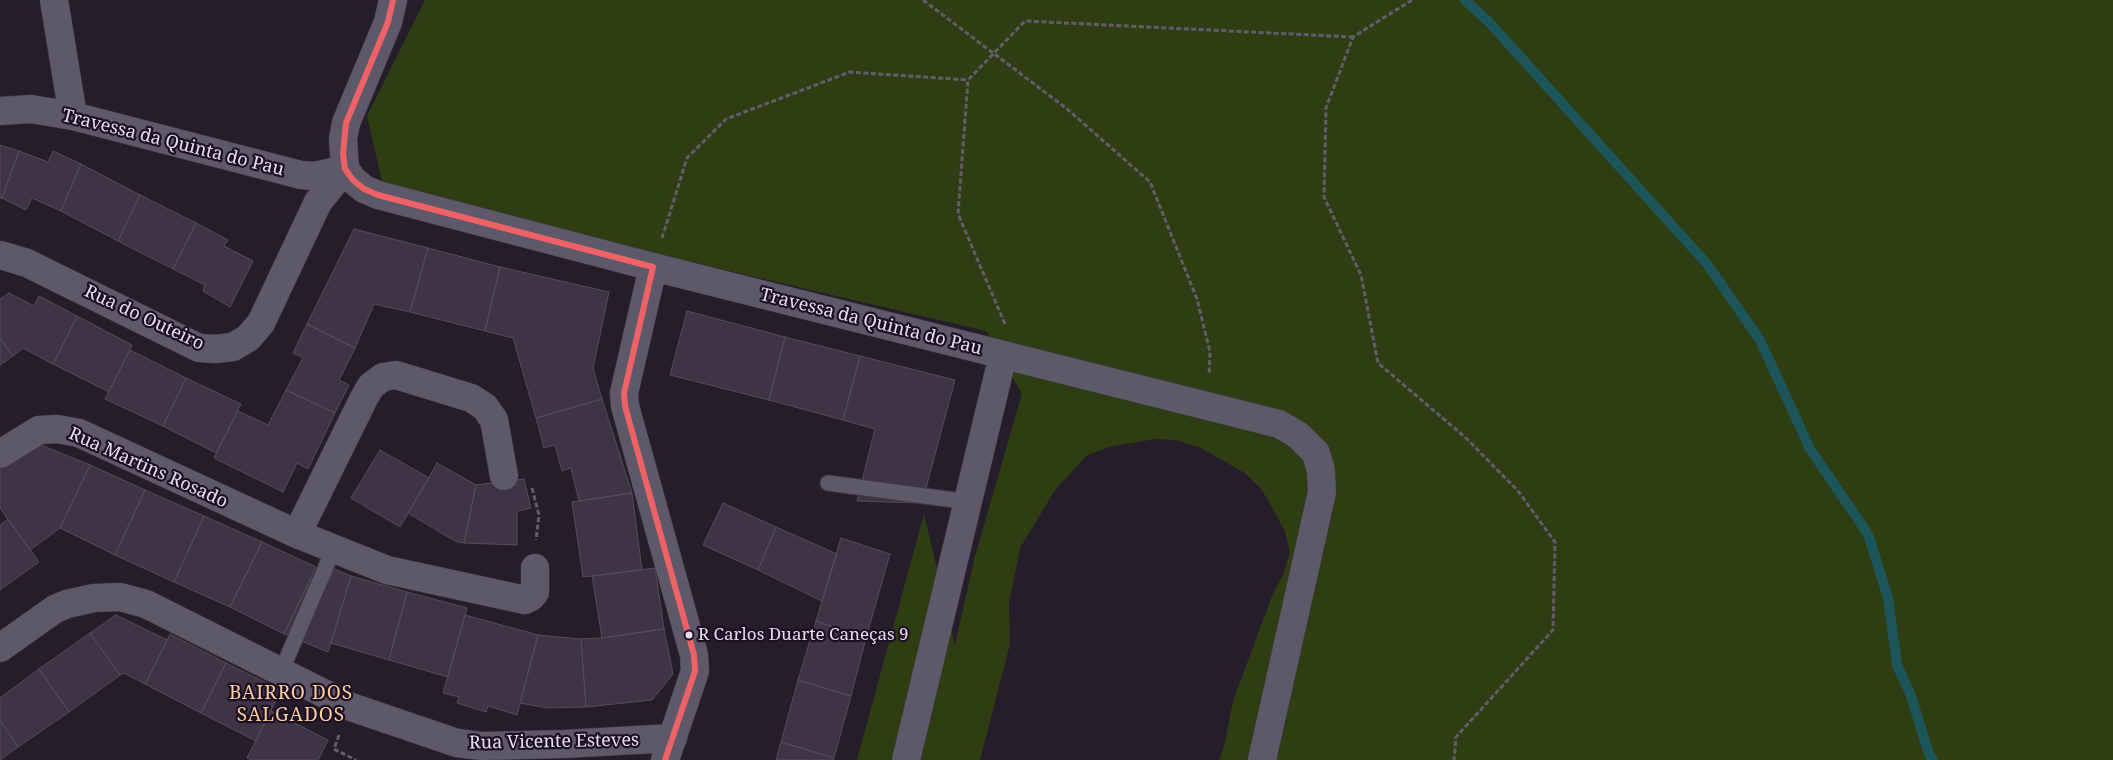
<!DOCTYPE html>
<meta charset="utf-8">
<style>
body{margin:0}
canvas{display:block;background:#251e2a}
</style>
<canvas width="2113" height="760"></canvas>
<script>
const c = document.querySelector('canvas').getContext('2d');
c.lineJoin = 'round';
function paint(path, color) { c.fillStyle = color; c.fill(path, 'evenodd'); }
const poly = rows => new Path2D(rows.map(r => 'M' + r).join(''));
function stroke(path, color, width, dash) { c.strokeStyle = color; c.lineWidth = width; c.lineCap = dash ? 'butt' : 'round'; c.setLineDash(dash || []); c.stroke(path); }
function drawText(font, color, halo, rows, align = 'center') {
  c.font = font + ' "Noto Serif",serif'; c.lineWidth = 4.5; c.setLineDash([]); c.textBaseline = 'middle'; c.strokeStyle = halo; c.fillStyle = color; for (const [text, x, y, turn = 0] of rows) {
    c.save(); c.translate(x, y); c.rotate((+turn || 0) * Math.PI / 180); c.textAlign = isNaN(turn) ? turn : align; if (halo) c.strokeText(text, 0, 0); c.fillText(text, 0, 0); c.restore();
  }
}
paint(poly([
 [425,0,2113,0,2113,760,1219,760,1224,747,1233,701,1272,596,1283,575,1290,553,1285,531,1262,490,1245,473,1201,448,1177,440,1155,439,1108,447,1086,456,1055,490,1020,548,1009,603,1010,644,980,760,857,760,924,514,955,645,975,556,1022,394,986,331,384,190,367,116]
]), '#2f3e12');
stroke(poly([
 [1465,0,1489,22,1707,264,1760,340,1810,449,1868,534,1888,598,1897,665,1911,696,1929,754,1933,760]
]), '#1d565a', 10);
const building = poly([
 [0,145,19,151,2,198,0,198,0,145],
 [19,151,48,162,53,151,81,164,61,211,32,198,26,210,2,198,19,151],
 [81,164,140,195,118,241,61,211,81,164],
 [140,195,196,223,173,269,118,241,140,195],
 [196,223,228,240,224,246,253,261,230,307,203,291,205,285,173,269,196,223],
 [354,229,428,248,410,312,374,304,355,348,307,324,354,229],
 [428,248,500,267,485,331,410,312,428,248],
 [500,267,609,292,593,368,602,399,536,418,513,338,485,331,500,267],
 [9,293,34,306,39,296,77,316,53,364,23,348,13,356,0,338,0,299,9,293],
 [687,311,785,337,769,400,670,375,687,311],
 [77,316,132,345,109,392,53,364,77,316],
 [307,324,355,348,339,380,349,385,335,413,286,390,303,358,293,353,307,324],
 [785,337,860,356,843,420,769,400,785,337],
 [0,338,13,356,0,365,0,338],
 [130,350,186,378,163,426,105,399,130,350],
 [860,356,955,380,922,503,857,501,875,429,843,420,860,356],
 [186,378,241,404,216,453,163,426,186,378],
 [286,390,335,413,308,469,297,463,283,492,214,458,238,411,268,425,286,390],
 [602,399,632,493,579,501,571,468,562,471,555,445,544,448,536,418,602,399],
 [36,443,90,465,60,528,30,550,0,508,0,470,36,443],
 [380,450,429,478,400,527,351,498,380,450],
 [437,463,476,485,464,543,455,541,408,513,437,463],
 [90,465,145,490,115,555,60,528,90,465],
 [524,479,531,508,517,511,517,545,464,543,476,485,524,479],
 [145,490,204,516,174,582,115,555,145,490],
 [632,493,642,570,583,577,572,502,632,493],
 [723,503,776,527,758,570,703,545,723,503],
 [204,516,262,542,230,607,174,582,204,516],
 [8,519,39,562,0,590,0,525,8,519],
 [776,527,837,554,822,601,758,570,776,527],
 [841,538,890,554,866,638,816,621,841,538],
 [262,542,316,567,284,634,230,607,262,542],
 [655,568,664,629,602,638,592,576,655,568],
 [334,569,351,576,328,652,284,634,311,578,328,584,334,569],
 [351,576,407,592,389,660,331,643,351,576],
 [407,592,467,608,448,677,389,660,407,592],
 [116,615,167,640,145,684,124,673,120,675,90,633,116,615],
 [465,615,538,635,517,715,488,706,486,712,457,703,459,697,443,693,465,615],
 [816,621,866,638,851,696,798,680,816,621],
 [664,629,673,674,652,700,586,707,581,639,602,638,664,629],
 [90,633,120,675,69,712,39,669,90,633],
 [170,634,226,663,201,713,145,684,170,634],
 [538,635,581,639,586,707,547,708,520,703,538,635],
 [226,663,281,690,256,741,201,713,226,663],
 [39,669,69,712,18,747,0,720,0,698,39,669],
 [798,680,851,696,834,758,781,742,798,680],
 [271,711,328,740,318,760,251,760,247,758,271,711],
 [0,720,18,747,0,760,0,720],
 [781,742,834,758,833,760,776,760,781,742]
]);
paint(building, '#3e3445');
stroke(building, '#534d58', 1);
const lane = poly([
 [828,483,969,502],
 [281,672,333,550]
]);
const street = poly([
 [54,0,73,116],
 [393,0,388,22,346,123,343,139,345,169,353,180,364,189,378,195,653,267,1279,424,1298,435,1316,453,1321,471,1322,492,1262,760],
 [0,111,31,109,73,116,301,175,315,176,345,169],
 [0,255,27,263,199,348,215,349,233,347,248,338,261,323,318,202,345,169],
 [653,267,624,393,625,406,694,655,695,671,665,760],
 [0,454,39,430,57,429,79,433,297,534,387,570,525,600,531,597,535,592,535,568],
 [297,534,364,398,371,386,383,377,396,375,471,398,485,407,494,420,504,476],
 [0,648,55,609,67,604,94,598,120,597,146,604,351,707,457,743,482,746,564,744,673,738],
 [906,760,1003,355]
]);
stroke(lane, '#403a44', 17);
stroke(street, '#403a44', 29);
stroke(poly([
 [923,0,1066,108,1150,182,1197,299,1210,352,1209,375],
 [1412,0,1353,37,1326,108,1324,197,1361,275,1378,363,1466,438,1518,491,1555,542,1553,630,1456,737,1454,760],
 [662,238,687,158,726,119,850,72,968,80],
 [1005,324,958,214,968,80,1025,21,1353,37],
 [532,488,539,515,536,540],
 [339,735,334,749,356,760]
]), '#615d6a', 3, [5, 2.5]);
stroke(lane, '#5d5968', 15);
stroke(street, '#5d5968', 28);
stroke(poly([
 [393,0,388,22,346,123,343,154,345,169,353,180,364,189,378,195,653,267],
 [653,267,624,393,625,406,694,655,695,671,665,760]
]), '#ee6267', 6);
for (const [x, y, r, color] of [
 [689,635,4.5,"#e6deed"]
]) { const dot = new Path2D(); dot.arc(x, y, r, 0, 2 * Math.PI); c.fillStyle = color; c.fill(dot); stroke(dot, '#1d1025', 2); }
drawText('17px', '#e6deed', '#1d1025', [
 ["R Carlos Duarte Caneças 9",698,635]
], 'left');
drawText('18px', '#e6deed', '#1d1025', [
 ["Travessa da Quinta do Pau",173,143,14],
 ["Rua do Outeiro",144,318,25],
 ["Travessa da Quinta do Pau",871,322,14],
 ["Rua Martins Rosado",148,468,24],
 ["Rua Vicente Esteves",554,742,-1]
]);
c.letterSpacing = '1px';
drawText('19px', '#f8cf9c', '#1d1025', [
 ["BAIRRO DOS",291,694],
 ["SALGADOS",291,716]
]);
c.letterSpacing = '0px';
</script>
